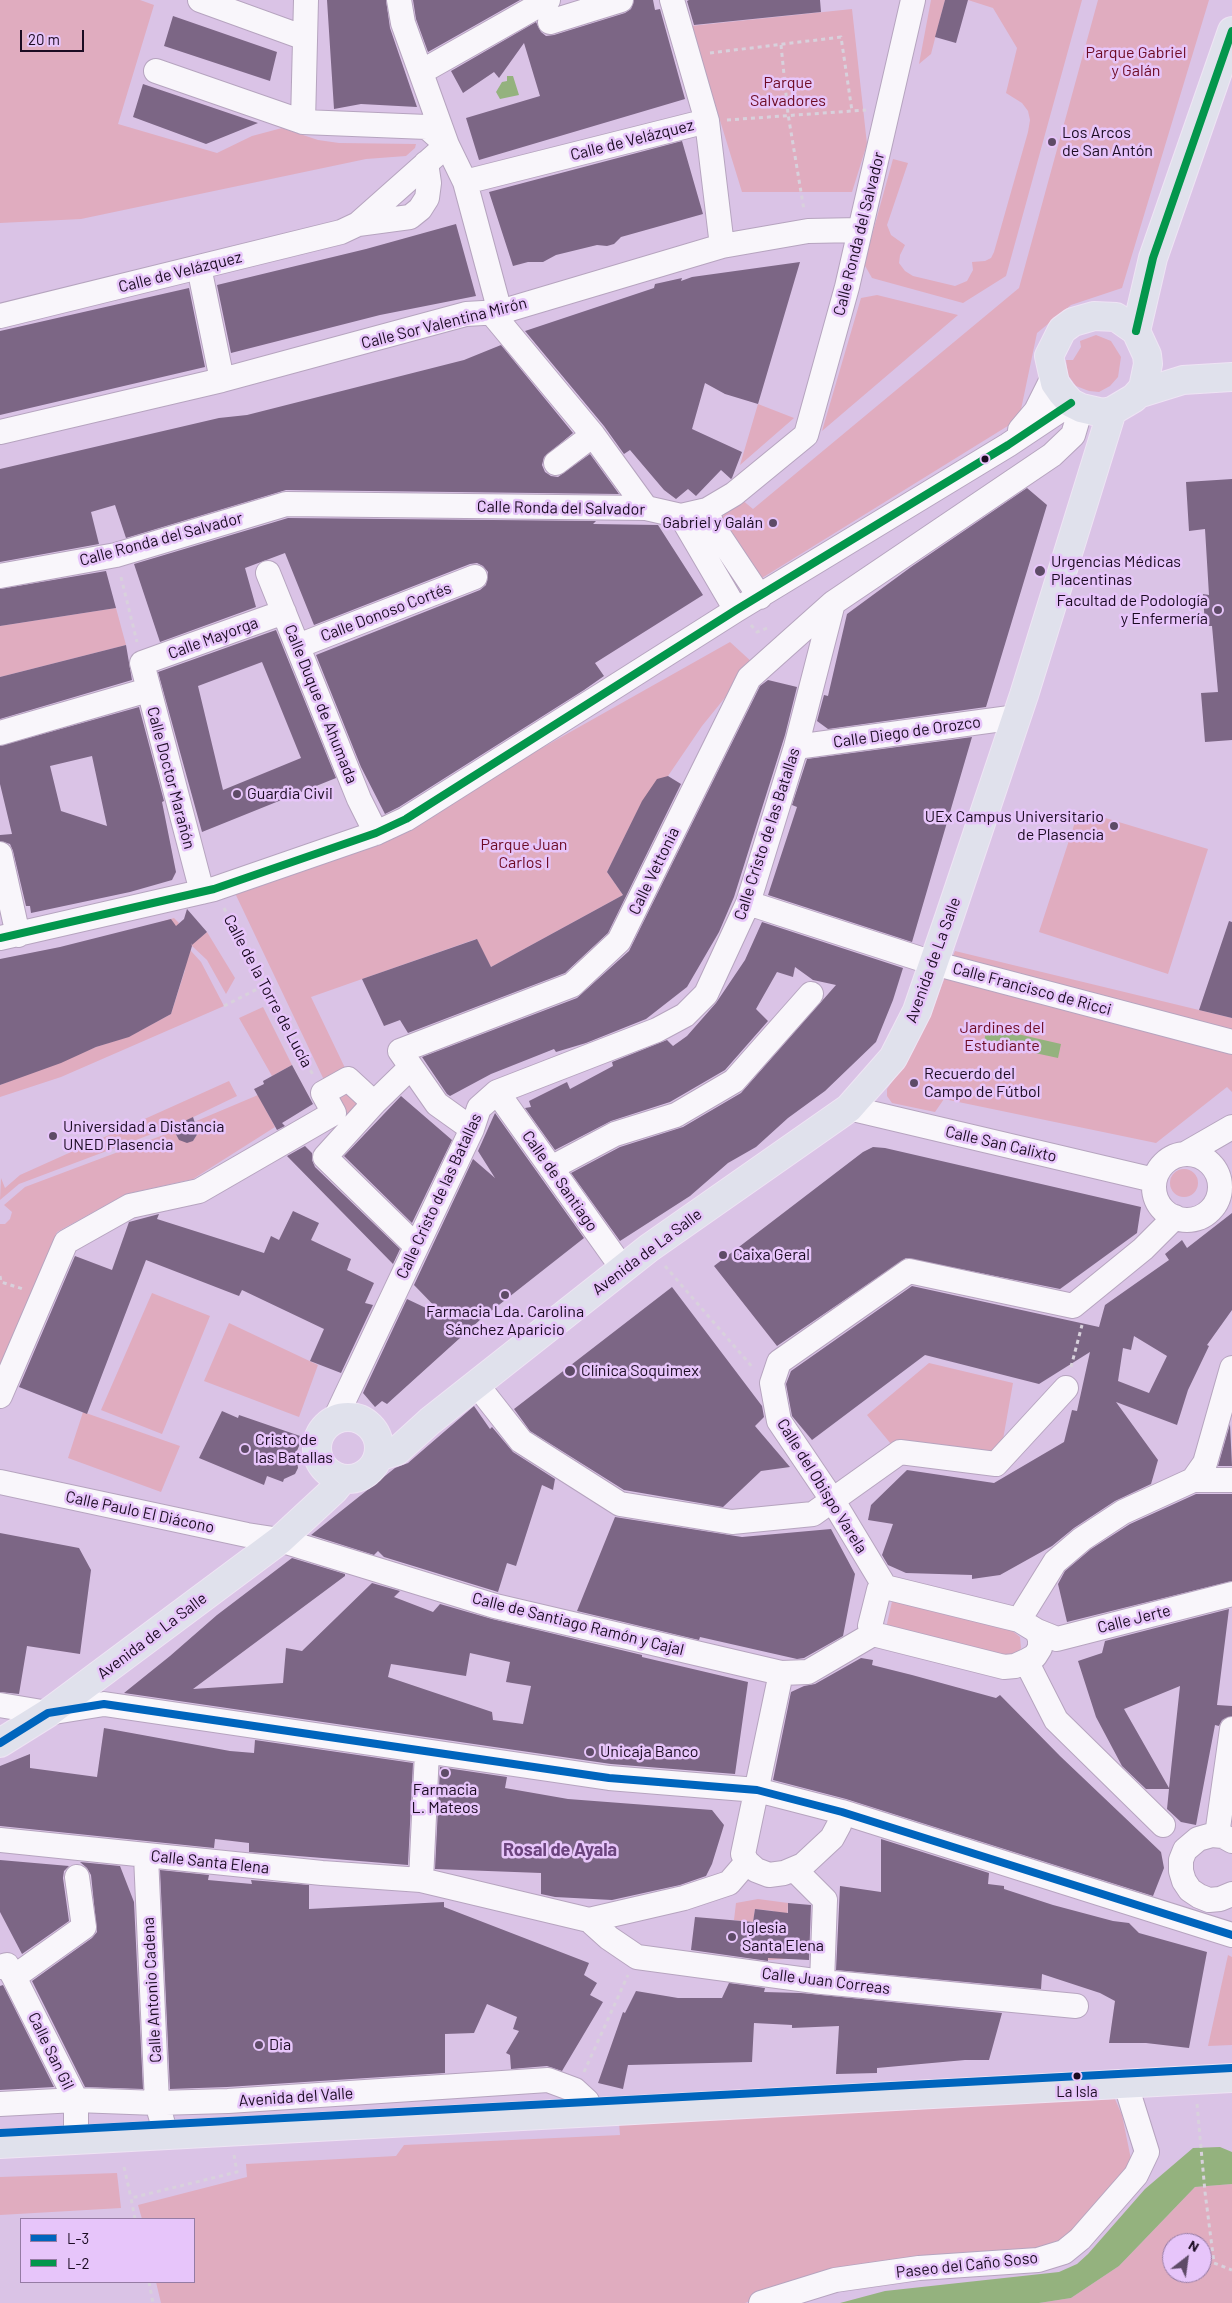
<!DOCTYPE html>
<meta charset="utf-8">
<style>
body{margin:0}
#map{position:relative;width:1232px;height:2303px;overflow:hidden;background:#dac3e6;font-family:Barlow,sans-serif}
canvas{display:block}
.legend{position:absolute;left:20px;top:2218px;width:175px;height:65px;box-sizing:border-box;background:#e7c5fa;border:1px solid #957ba4;margin:0;padding:6px 9px;list-style:none;font-size:15px;color:#1b0b22}
.legend li{display:flex;align-items:center;gap:10px;height:25px}
.legend b{width:25px;border:1px solid #957ba4}
.north{position:absolute;left:1162px;top:2233px;width:50px;height:50px;box-sizing:border-box;background:#e7c5fa;border:1px solid #957ba4;border-radius:50%;rotate:30deg;font-size:14px;font-weight:700;line-height:20px;text-align:center;color:#1b0b22}
.north::after{content:'';display:block;margin:auto;width:18px;height:22px;background:#5e4b67;clip-path:polygon(50% 0,100% 100%,50% 72%,0 100%)}
.scale{position:absolute;left:20px;top:30px;width:64px;height:22px;box-sizing:border-box;border:2px solid #1b0b22;border-top:0;padding-left:6px;font-size:15px;line-height:18px;white-space:nowrap;color:#1b0b22;-webkit-text-stroke:4px #e7c5fa;paint-order:stroke}
</style>
<div id="map">
<canvas width="1232" height="2303"></canvas>
<ul class="legend">
<li><b style="height:6px;background:#0065bd"></b>L-3</li>
<li><b style="height:6px;background:#03964c"></b>L-2</li>
</ul>
<div class="north">N</div>
<div class="scale">20 m</div>
</div>
<script>
const c = document.querySelector('canvas').getContext('2d');
c.lineJoin = 'round';
function paint(path, color) { c.fillStyle = color; c.fill(path, 'evenodd'); }
const poly = rows => new Path2D(rows.map(r => 'M' + r).join(''));
function stroke(path, color, width, dash) { c.strokeStyle = color; c.lineWidth = width; c.lineCap = dash ? 'butt' : 'round'; c.setLineDash(dash || []); c.stroke(path); }
function drawText(font, color, halo, rows, align = 'center') {
  c.font = font + ' Barlow,sans-serif'; c.lineWidth = 5; c.setLineDash([]); c.textBaseline = 'middle'; c.strokeStyle = halo; c.fillStyle = color; for (const [text, x, y, turn = 0] of rows) {
    c.save(); c.translate(x, y); c.rotate((+turn || 0) * Math.PI / 180); c.textAlign = isNaN(turn) ? turn : align; if (halo) c.strokeText(text, 0, 0); c.fillText(text, 0, 0); c.restore();
  }
}
paint(poly([
 [0,0,140,0,154,5,118,124,217,153,252,136,282,128,318,140,339,143,416,144,415,148,406,156,366,159,81,219,0,223],
 [931,0,945,0,931,54,919,64],
 [968,0,1082,0,1006,276,963,303,872,278,864,264,893,159,908,163,887,225,891,235,905,245,900,255,899,263,905,271,913,276,955,286,967,281,973,270,972,262,985,261,991,258,994,252,1028,132,1030,120,1028,111,1022,103,1006,93,1017,48,993,8],
 [1098,0,1209,0,1122,288,1071,305,1037,333,1019,419,762,578,722,517,741,499,753,509,1019,288],
 [852,9,867,144,852,192,742,192,691,26],
 [877,295,958,315,822,431,861,298],
 [1096,335,1111,341,1121,357,1118,377,1110,386,1099,392,1089,391,1076,386,1068,375,1066,360,1073,360,1081,347,1080,341],
 [758,404,794,418,740,465],
 [116,608,126,645,0,677,0,626],
 [730,642,753,663,702,726,668,776,643,800,607,872,623,895,491,967,476,939,311,997,346,1070,324,1080,234,891,375,842],
 [1079,810,1208,849,1168,974,1039,932],
 [174,918,179,923,173,931,201,962,224,1006,61,1077,0,1097,0,1085,96,1047,130,1036,171,1014,185,970,161,922],
 [207,932,235,978,226,994,207,960,191,945],
 [955,951,1232,1018,1232,1092,1227,1087,1156,1143,944,1099,935,1112,892,1103,887,1096,887,1089,913,1051,932,1011],
 [263,1007,292,1065,272,1076,239,1018],
 [229,1081,237,1096,181,1123,19,1184,0,1200,1,1178,5,1188,20,1175],
 [350,1089,364,1106,347,1121,334,1098],
 [258,1095,275,1127,193,1179,126,1194,57,1232,0,1370,0,1224,5,1224,10,1219,12,1212,4,1205,25,1187,174,1131,179,1140,193,1141,198,1133,194,1122],
 '1170 1183a14 14 0 1 1 28 0a14 14 0 1 1-28 0Z',
 [152,1293,210,1316,162,1434,101,1410],
 [229,1323,318,1365,299,1417,204,1381],
 [929,1363,1013,1383,1002,1445,989,1453,891,1444,867,1415],
 [83,1412,180,1446,161,1492,68,1458],
 [893,1597,1011,1630,1020,1637,1021,1648,1015,1657,1005,1661,886,1628],
 [758,1899,788,1903,785,1959,768,1960,774,1911,755,1909,753,1922,734,1920,736,1903],
 [1228,1955,1232,1957,1232,2045,1208,2046],
 [1115,2099,1122,2115,1133,2169,1060,2248,759,2298,745,2303,161,2303,156,2282,194,2282,194,2219,142,2219,138,2205,247,2177,246,2164,396,2156,404,2145,620,2135,619,2123],
 [117,2173,121,2208,0,2215,0,2177],
 [1232,2184,1232,2303,1039,2303,1071,2298,1119,2266,1195,2187],
 [1172,2243,1202,2243,1202,2273,1172,2273]
]), '#e0acbf');
paint(poly([
 [507,76,513,76,519,95,500,99,496,92,502,82,507,81],
 [987,1027,1061,1044,1058,1058,984,1042],
 [1220,2147,1232,2152,1232,2184,1195,2187,1119,2266,1071,2298,1039,2303,840,2303,885,2291,1059,2272,1077,2264,1088,2254,1145,2189,1193,2148]
]), '#94b27e');
paint(poly([
 [327,0,386,0,390,28,417,107,361,104,334,109],
 [413,0,520,0,428,52,416,19],
 [634,0,653,0,655,10,660,9,685,99,479,160,466,118,540,96,524,43,499,78,494,72,463,93,451,71,536,22,541,32,546,36,554,35,625,13,631,9],
 [689,0,820,0,821,12,694,25,687,1],
 [945,0,968,0,956,43,935,37],
 [173,16,277,52,270,81,164,46],
 [143,84,258,123,206,144,133,117],
 [682,141,703,214,621,237,614,244,607,246,597,245,556,255,543,262,528,262,513,266,489,192],
 [456,224,476,296,380,315,231,353,217,285,366,249],
 [800,262,758,404,725,394,705,383,692,429,742,452,732,478,731,479,721,470,696,496,688,489,676,499,664,490,630,450,624,454,604,426,525,331,654,288,655,284,682,278,681,281,692,277],
 [189,288,205,367,0,415,0,331],
 [501,345,573,433,544,457,542,465,545,472,551,476,558,477,590,454,619,494,286,490,126,538,115,505,91,512,99,544,0,562,0,469,219,418,247,415,464,360],
 [1232,479,1232,740,1205,742,1201,693,1218,692,1212,626,1205,626,1203,594,1209,595,1205,529,1189,531,1186,482],
 [1027,488,1047,505,986,707,828,729,817,721,824,695,828,696,847,614,911,567],
 [288,518,596,521,593,524,658,525,703,595,595,663,604,676,584,690,399,807,385,814,361,767,316,655,480,590,486,585,488,572,483,566,477,563,470,564,314,625,285,553,245,568,256,607,160,642,134,564],
 [106,571,116,608,0,626,0,589],
 [276,630,336,778,202,832,158,672],
 [262,662,301,758,223,790,198,686],
 [126,645,132,680,0,719,0,677],
 [768,680,797,687,785,735,734,897,719,932,687,987,646,1019,586,1043,556,1052,554,1049,491,1074,450,1096,447,1094,422,1057,577,998,629,951,760,686],
 [139,707,164,801,162,802,176,872,172,880,130,892,31,913,30,906,26,906,13,851,10,844,0,841,0,835,12,834,0,784,0,746],
 [92,756,107,826,61,811,50,766],
 [972,737,912,942,768,895,797,807,792,805,807,759],
 [668,776,681,784,608,933,565,973,408,1033,400,1020,384,1026,362,979,477,939,491,967,623,895,607,872,642,801,657,779],
 [187,909,207,932,192,945,191,943,192,946,171,1014,129,1037,96,1047,61,1063,0,1085,0,959,60,947,171,919,176,926,184,919],
 [1229,921,1232,922,1232,1018,1199,1010],
 [762,922,903,968,893,1000,876,1042,825,1091,788,1118,756,1147,728,1163,690,1196,620,1241,571,1173,620,1147,683,1127,741,1093,836,985,813,980,795,967,793,977,777,972,756,1009,768,1021,725,1070,670,1102,611,1121,555,1150,525,1108,531,1107,529,1101,567,1082,570,1089,613,1066,612,1062,667,1040,673,1046,687,1036,716,1003,745,960],
 [292,1065,313,1104,282,1123,285,1126,277,1130,254,1089,264,1084,263,1081],
 [401,1096,452,1140,412,1223,344,1156],
 [495,1113,584,1238,481,1319,387,1404,382,1401,375,1407,363,1393,407,1299,445,1317,414,1285,473,1159,495,1178,478,1151],
 [193,1117,198,1133,193,1141,187,1143,179,1140,172,1127],
 [305,1146,312,1153,312,1160,315,1167,400,1249,393,1264,287,1156],
 [873,1147,885,1148,1141,1207,1137,1233,1060,1289,906,1258,777,1346,714,1266,863,1152],
 [293,1211,319,1223,311,1240,351,1259,347,1270,374,1283,365,1303,373,1305,341,1373,310,1361,324,1329,242,1290,239,1296,146,1260,87,1414,19,1387,75,1256,112,1270,129,1222,159,1214,157,1219,264,1253,271,1236,279,1240],
 [1232,1213,1232,1310,1207,1345,1209,1346,1188,1390,1177,1425,1116,1402,1158,1460,1151,1484,1115,1501,1074,1528,1052,1546,1000,1575,972,1579,972,1575,906,1573,888,1565,882,1555,893,1524,868,1520,871,1505,907,1470,994,1483,1064,1442,1072,1410,1077,1411,1090,1352,1039,1384,925,1355,812,1440,792,1416,786,1384,791,1371,912,1286,1099,1327,1105,1305,1169,1260,1165,1254,1182,1240,1187,1248],
 [1134,1336,1167,1356,1149,1393,1118,1381,1123,1348,1131,1350],
 [672,1287,762,1406,764,1417,755,1426,790,1467,761,1471,723,1507,624,1490,530,1431,514,1409],
 [474,1406,490,1429,492,1427,513,1452,555,1479,553,1490,542,1485,516,1566,507,1563,498,1592,384,1557,378,1551,374,1555,311,1535,395,1468,408,1463],
 [222,1411,238,1418,239,1415,303,1437,296,1453,298,1468,295,1474,284,1479,283,1482,267,1476,264,1485,199,1458],
 [1230,1424,1232,1466,1218,1466],
 [1196,1494,1232,1494,1232,1581,1067,1622,1058,1584,1065,1571,1091,1549,1130,1524],
 [615,1517,742,1537,831,1529,855,1574,843,1636,804,1658,797,1659,700,1637,699,1640,577,1611],
 [0,1533,79,1548,91,1570,80,1654,27,1646,19,1694,0,1692],
 [292,1558,345,1574,345,1576,193,1689,283,1683,286,1648,302,1651,372,1583,400,1591,394,1597,433,1612,440,1604,492,1619,642,1655,642,1657,748,1682,735,1774,611,1764,124,1693,170,1656,217,1615],
 [470,1653,510,1662,506,1682,531,1686,523,1724,493,1720,492,1712,388,1677,391,1664,466,1676],
 [1229,1609,1217,1705,1232,1706,1232,1716,1222,1720,1219,1726,1215,1725,1196,1825,1181,1822,1167,1809,1169,1789,1146,1789,1122,1766,1096,1717,1078,1661,1102,1653,1105,1641],
 [1180,1686,1169,1788,1124,1709],
 [861,1658,873,1660,872,1665,912,1675,996,1698,1000,1695,1060,1756,1161,1852,1164,1868,1153,1896,846,1799,773,1780,791,1692,804,1686,815,1684],
 [104,1728,230,1751,254,1753,255,1740,413,1763,408,1865,249,1852,249,1843,215,1839,214,1848,0,1826,0,1766,30,1754,30,1768,97,1777],
 [440,1767,507,1777,505,1788,568,1799,712,1810,724,1825,712,1864,706,1876,680,1885,612,1900,555,1897,541,1894,541,1873,435,1869],
 [881,1839,989,1873,988,1884,1004,1886,1004,1889,1053,1905,1113,1921,1129,1923,1139,1933,1207,1952,1189,2048,1146,2043,1109,2043,1115,2001,1100,1993,1042,1974,1041,1989,836,1970,840,1886,881,1892],
 [0,1860,69,1866,64,1871,63,1878,69,1921,22,1954,0,1912],
 [80,1862,120,1866,134,1902,143,2089,85,2087,32,1981,92,1938,97,1932,91,1875,87,1868],
 [160,1870,209,1875,208,1880,252,1884,251,1880,309,1885,309,1909,444,1902,444,1907,589,1963,584,1975,597,1983,590,1995,603,2002,562,2071,547,2066,511,2069,510,2055,506,2053,519,2031,513,2029,517,2017,487,2004,474,2033,445,2034,445,2073,227,2087,170,2089],
 [788,1903,811,1905,809,1960,768,1958,768,1961,691,1950,695,1917,753,1922,755,1909,788,1913],
 [729,1983,765,1988,764,1992,801,1993,1002,2013,989,2060,965,2060,877,2068,877,2073,836,2074,839,2026,792,2028,792,2025,754,2023,752,2062,628,2065,623,2089,598,2083,623,2012,625,2013,636,1991,678,1998,722,1998],
 [3,1985,54,2087,0,2090,0,1986]
]), '#7c6685');
const minor = poly([
 [200,0,305,38],
 [672,0,707,121],
 [550,22,621,0],
 [156,71,303,122,427,127,447,145,465,182,500,312],
 [421,72,548,0],
 [303,122,306,0],
 [465,182,707,121,722,246],
 [358,224,410,217,420,209,427,198,429,183,426,163],
 [199,267,222,380],
 [490,311,593,435,646,508],
 [0,316,341,232,358,224,447,145,403,23,399,0],
 [1020,430,1036,411,1053,377],
 [0,432,222,380,466,314,500,312,722,246,808,231,860,230],
 [556,463,593,435],
 [707,510,712,525,760,597],
 [681,516,736,610],
 [268,573,359,799,376,833],
 [0,576,116,555,286,504,646,508,681,516,707,510,734,494,806,435,847,287,913,0],
 [298,646,475,577],
 [0,733,148,690],
 [796,747,1017,717],
 [0,854,18,935],
 [202,892,142,663,284,612],
 [748,903,933,963,1232,1042],
 [0,938,214,889,376,833,406,819,736,610,1008,445,1071,403],
 [411,1067,374,1103,325,1157,416,1246],
 [497,1092,623,1269],
 [849,1108,1154,1180],
 [472,1129,437,1104,400,1051,572,985,619,941,749,678,833,603],
 [1185,1154,1232,1127],
 '1154 1187a33 33 0 1 1 66 0a33 33 0 1 1-66 0Z',
 [551,1168,615,1134,676,1115,734,1081,811,994],
 [477,1385,521,1441,620,1504,732,1522,813,1514,900,1452,996,1464,1066,1388],
 [0,1396,66,1242,130,1206,199,1191,334,1113,323,1093,348,1079,374,1103],
 [335,1419,472,1129,479,1108,497,1092,657,1030,685,1015,706,994,748,903,796,747,833,603,1052,455,1073,435,1081,408],
 [1193,1480,1232,1480],
 [0,1482,247,1535,280,1540,495,1606,781,1673,808,1672,873,1634],
 [885,1587,833,1501,779,1421,772,1383,779,1362,909,1271,1073,1306,1143,1249,1175,1217],
 [885,1587,1019,1620,1037,1631,1040,1639,1040,1648,1035,1656,1026,1661,1015,1666,1004,1667,873,1634,870,1626,879,1590,885,1587],
 [1019,1620,1055,1562,1082,1539,1123,1512,1193,1480,1205,1463,1232,1368],
 [1037,1631,1057,1639,1232,1594],
 [1026,1661,1056,1720,1163,1825],
 [781,1673,743,1854,747,1862,756,1870,769,1875,784,1873,803,1865,832,1838,839,1825,842,1812],
 [0,1705,48,1713,104,1704,609,1778,757,1790,842,1812,1232,1935],
 [1217,1835,1232,1729],
 [0,1840,322,1873,421,1880,589,1920,684,1898,729,1883,747,1862],
 [1232,1841,1223,1836,1212,1835,1198,1839,1185,1850,1181,1860,1181,1871,1184,1881,1190,1890,1199,1896,1209,1900,1220,1899,1232,1894],
 [146,1856,157,2103,163,2124],
 [794,1869,825,1900,822,1982],
 [421,1880,427,1752],
 [589,1920,609,1938,637,1957,822,1982,1076,2006],
 [0,1967,7,1965,14,1977,76,2100,76,2129],
 [14,1977,84,1927,77,1877],
 [0,2104,76,2100,157,2103,228,2101,548,2080,575,2090,587,2101],
 [761,2303,835,2280,919,2268,1038,2260,1064,2252,1080,2239,1136,2175,1147,2152,1126,2085]
]);
const major = poly([
 [1094,316,1116,317,1136,331,1147,355,1148,364,1143,388,1134,398,1112,411,1103,413,1081,408,1071,403,1062,393,1055,383,1049,356,1062,330,1073,322,1094,316],
 [1136,331,1153,258,1232,31],
 [1138,394,1183,380,1232,377],
 '317 1448a31 31 0 1 1 62 0a31 31 0 1 1-62 0Z',
 [378,1457,397,1451,430,1421,649,1248,849,1108,893,1058,917,1011,949,918,1024,695,1112,411],
 [0,1743,48,1713,280,1540,334,1490,343,1479],
 [0,2144,1232,2078]
]);
stroke(minor, '#b6a4bf', 26);
stroke(major, '#eee4f4', 30);
stroke(poly([
 [781,45,788,114,804,210],
 [710,53,841,37,852,111],
 [727,120,866,110],
 [121,577,137,642],
 [751,625,757,632,770,627],
 [224,908,313,1075],
 [224,1006,265,985],
 [665,1266,754,1369],
 [0,1276,1,1282,23,1289],
 [1071,1367,1082,1325],
 [584,2072,628,1975],
 [1197,2104,1205,2192,1214,2263,1232,2270],
 [124,2167,131,2198],
 [135,2219,131,2198,237,2172,234,2155],
 [149,2282,153,2303]
]), '#d8d1dc', 3, [4, 4]);
stroke(minor, '#f9f6fb', 24);
stroke(major, '#e0e1ec', 28);
stroke(poly([
 [0,1743,48,1713,104,1704,609,1778,757,1790,842,1812,1232,1935],
 [0,2133,1232,2068]
]), '#0065bd', 8);
stroke(poly([
 [1136,331,1153,258,1232,31],
 [0,938,214,889,376,833,406,819,736,610,1008,445,1071,403]
]), '#03964c', 8);
for (const [x, y, r, color] of [
 [1052,142,5,"#5e4b67"],
 [985,459,4.5,"#1b0b22"],
 [773,523,5,"#5e4b67"],
 [1040,571,6,"#5e4b67"],
 [1218,610,5,"#5e4b67"],
 [237,794,5,"#5e4b67"],
 [1114,826,5,"#5e4b67"],
 [914,1083,5,"#5e4b67"],
 [53,1136,5,"#5e4b67"],
 [723,1255,5,"#5e4b67"],
 [505,1295,5,"#5e4b67"],
 [570,1371,6,"#5e4b67"],
 [245,1449,5,"#5e4b67"],
 [590,1752,5,"#5e4b67"],
 [445,1773,5,"#5e4b67"],
 [732,1937,5,"#5e4b67"],
 [259,2045,5,"#5e4b67"],
 [1077,2076,4.5,"#1b0b22"]
]) { const dot = new Path2D(); dot.arc(x, y, r, 0, 2 * Math.PI); c.fillStyle = color; c.fill(dot); stroke(dot, '#e7c5fa', 2); }
drawText('15px', '#1b0b22', '#e7c5fa', [
 ["La Isla",1077,2092]
]);
drawText('16px', '#6d0a24', '#e7c5fa', [
 ["Parque Gabriel",1136,53],
 ["y Galán",1136,71],
 ["Parque",788,83],
 ["Salvadores",788,101],
 ["Parque Juan",524,845],
 ["Carlos I",524,863],
 ["Jardines del",1002,1028],
 ["Estudiante",1002,1046]
]);
drawText('16px', '#1b0b22', '#e7c5fa', [
 ["Los Arcos",1062,133],
 ["de San Antón",1062,151],
 ["Gabriel y Galán",763,523,"right"],
 ["Urgencias Médicas",1051,562],
 ["Placentinas",1051,580],
 ["Facultad de Podología",1208,601,"right"],
 ["y Enfermería",1208,619,"right"],
 ["Guardia Civil",247,794],
 ["UEx Campus Universitario",1104,817,"right"],
 ["de Plasencia",1104,835,"right"],
 ["Recuerdo del",924,1074],
 ["Campo de Fútbol",924,1092],
 ["Universidad a Distancia",63,1127],
 ["UNED Plasencia",63,1145],
 ["Caixa Geral",733,1255],
 ["Farmacia Lda. Carolina",505,1312,"center"],
 ["Sánchez Aparicio",505,1330,"center"],
 ["Clínica Soquimex",581,1371],
 ["Cristo de",255,1440],
 ["las Batallas",255,1458],
 ["Unicaja Banco",600,1752],
 ["Farmacia",445,1790,"center"],
 ["L. Mateos",445,1808,"center"],
 ["Iglesia",742,1928],
 ["Santa Elena",742,1946],
 ["Dia",269,2045]
], 'left');
drawText('16px', '#1b0b22', '#e7c5fa', [
 ["Calle de Velázquez",632,140,-14],
 ["Calle Ronda del Salvador",859,234,-76],
 ["Calle de Velázquez",180,272,-14],
 ["Calle Sor Valentina Mirón",444,323,-14],
 ["Calle Ronda del Salvador",561,508,1],
 ["Calle Ronda del Salvador",161,539,-15],
 ["Calle Donoso Cortés",386,612,-21],
 ["Calle Mayorga",213,638,-20],
 ["Calle Duque de Ahumada",321,704,68],
 ["Calle Diego de Orozco",907,732,-8],
 ["Calle Doctor Marañón",171,778,75],
 ["Calle Cristo de las Batallas",767,834,-72],
 ["Calle Vettonia",654,871,-64],
 ["Avenida de La Salle",933,960,-70],
 ["Calle Francisco de Ricci",1032,989,15],
 ["Calle de la Torre de Lucía",268,991,62],
 ["Calle San Calixto",1001,1144,13],
 ["Calle de Santiago",560,1181,55],
 ["Calle Cristo de las Batallas",439,1196,-65],
 ["Avenida de La Salle",647,1252,-37],
 ["Calle del Obispo Varela",822,1486,58],
 ["Calle Paulo El Diácono",140,1512,12],
 ["Calle Jerte",1134,1619,-14],
 ["Calle de Santiago Ramón y Cajal",578,1624,14],
 ["Avenida de La Salle",152,1636,-37],
 ["Calle Santa Elena",210,1862,6],
 ["Calle Juan Correas",826,1981,7],
 ["Calle Antonio Cadena",152,1990,-93],
 ["Calle San Gil",51,2051,64],
 ["Avenida del Valle",296,2097,-4],
 ["Paseo del Caño Soso",967,2265,-6]
]);
drawText('bold 18px', '#6a437c', '#e7c5fa', [
 ["Rosal de Ayala",560,1850]
]);
</script>
